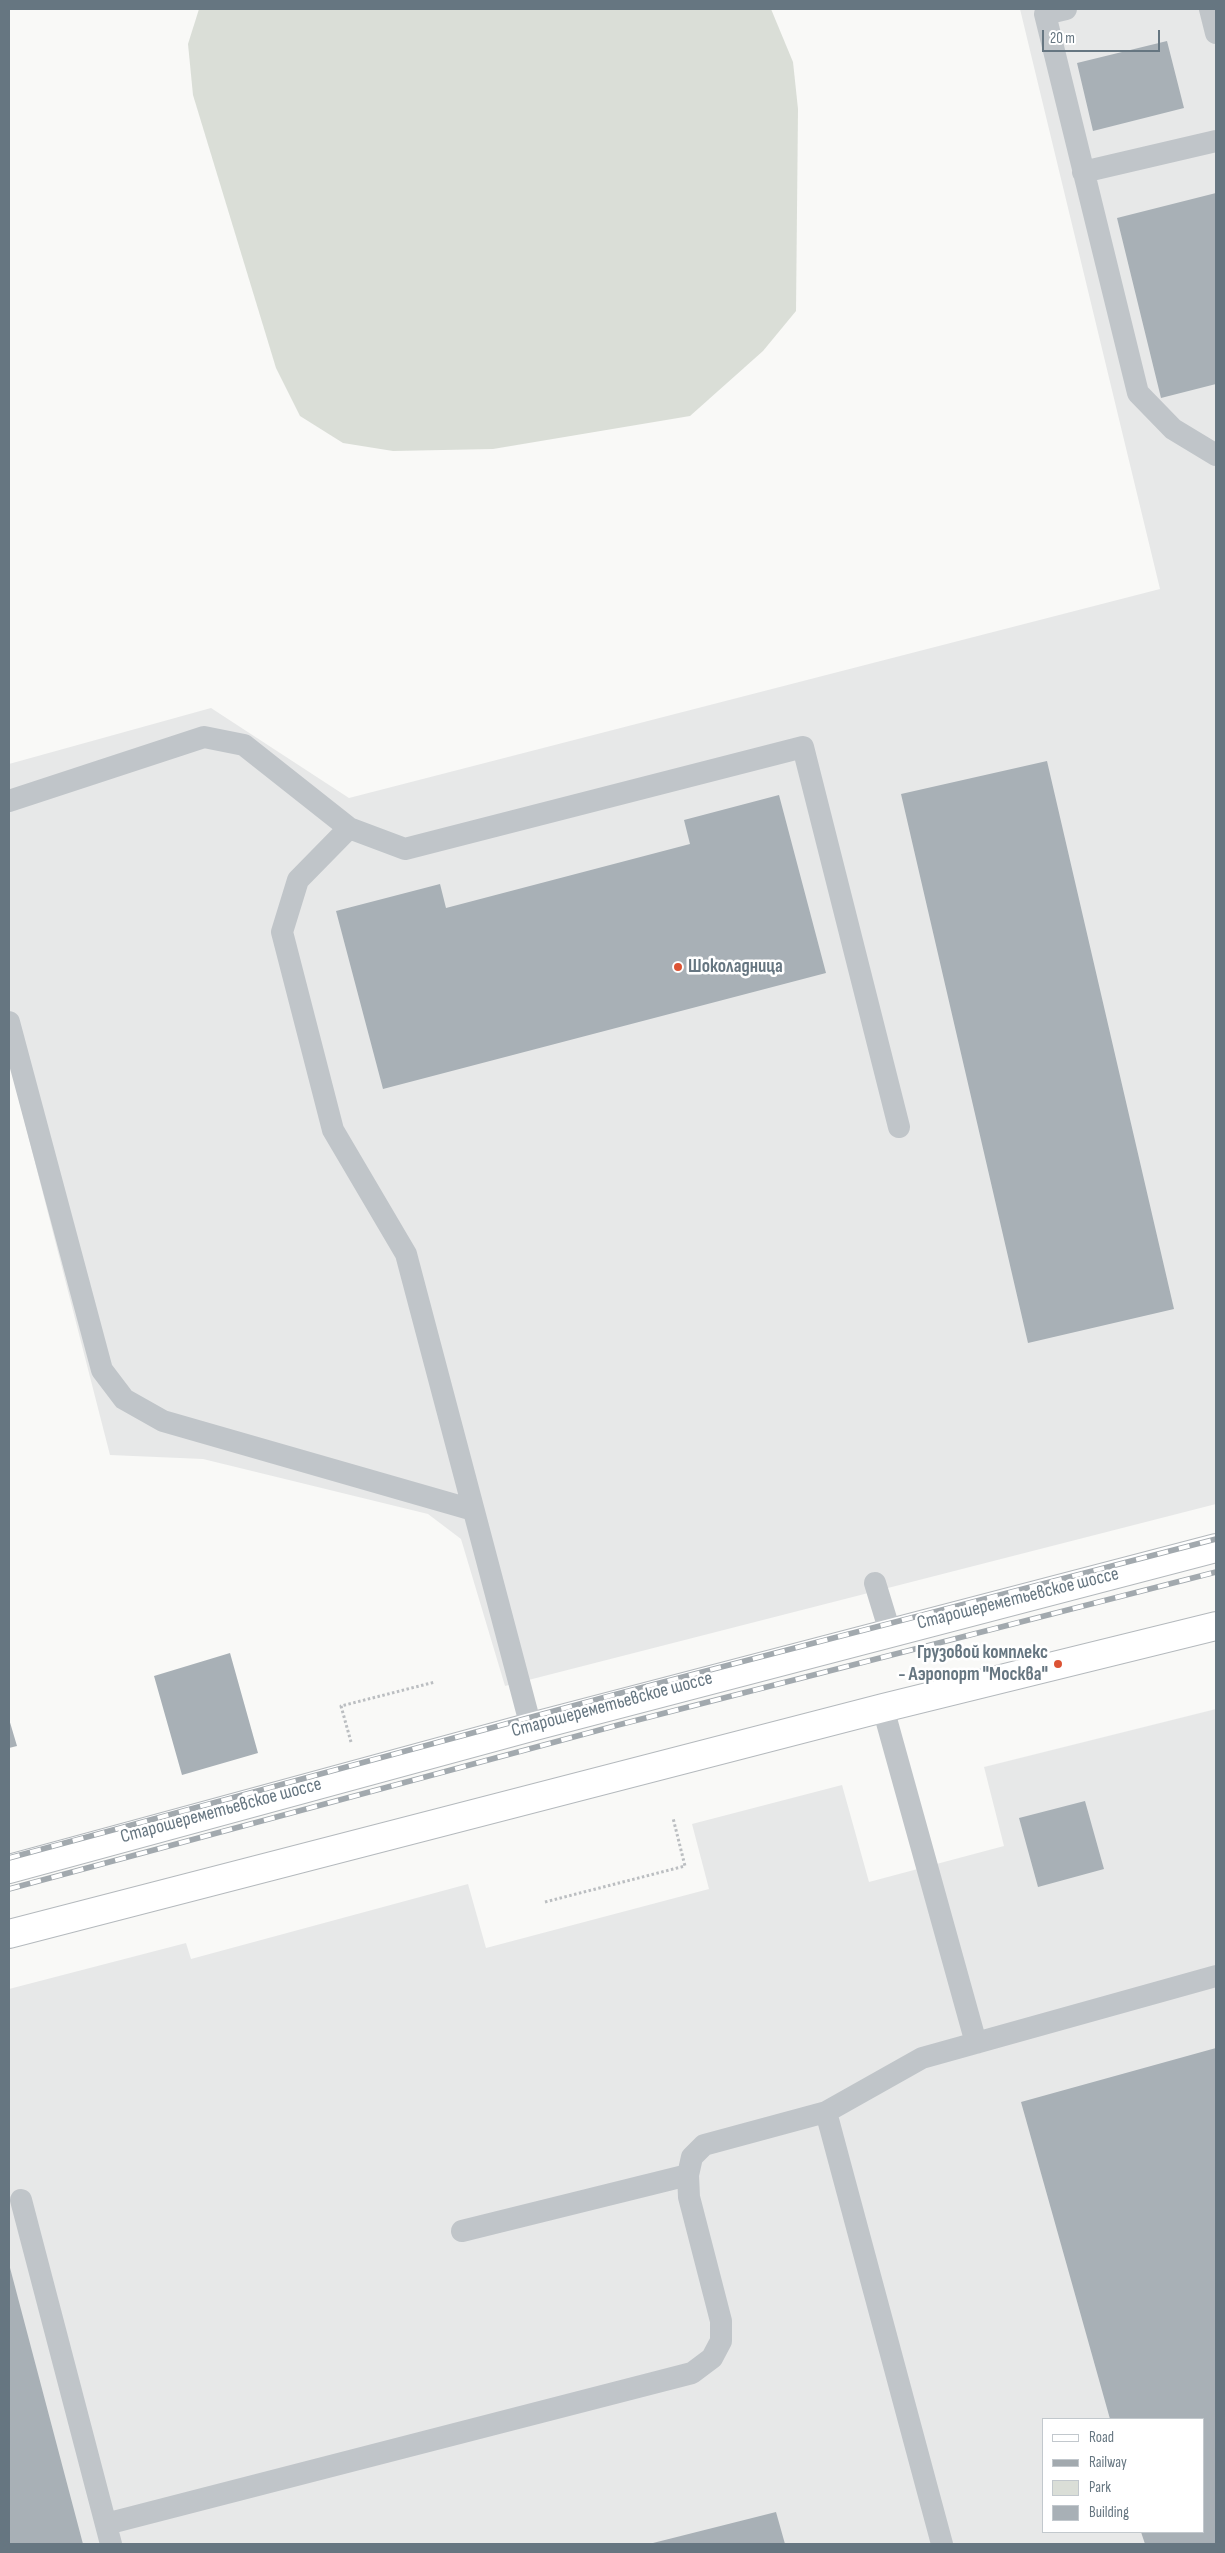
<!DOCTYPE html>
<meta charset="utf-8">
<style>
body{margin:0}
#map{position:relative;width:1225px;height:2553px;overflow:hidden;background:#f9f9f7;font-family:"Sofia Sans Condensed",sans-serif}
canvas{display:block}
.frame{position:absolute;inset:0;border:10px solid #667681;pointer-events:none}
.legend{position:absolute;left:1042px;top:2418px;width:162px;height:115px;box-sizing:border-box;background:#fff;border:1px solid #c2c8cd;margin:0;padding:6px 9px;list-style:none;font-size:15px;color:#667681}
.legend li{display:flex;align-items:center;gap:10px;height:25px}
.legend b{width:25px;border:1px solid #c2c8cd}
.scale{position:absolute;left:1042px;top:30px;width:118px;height:22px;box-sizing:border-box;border:2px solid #667681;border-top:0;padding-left:6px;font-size:15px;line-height:18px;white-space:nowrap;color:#667681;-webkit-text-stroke:4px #fff;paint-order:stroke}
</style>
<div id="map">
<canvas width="1225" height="2553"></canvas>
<div class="frame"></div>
<ul class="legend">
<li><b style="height:6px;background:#fff"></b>Road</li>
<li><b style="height:6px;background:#a2a9ae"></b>Railway</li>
<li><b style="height:14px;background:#daded7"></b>Park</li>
<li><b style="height:14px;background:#a8b0b6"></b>Building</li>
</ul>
<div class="scale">20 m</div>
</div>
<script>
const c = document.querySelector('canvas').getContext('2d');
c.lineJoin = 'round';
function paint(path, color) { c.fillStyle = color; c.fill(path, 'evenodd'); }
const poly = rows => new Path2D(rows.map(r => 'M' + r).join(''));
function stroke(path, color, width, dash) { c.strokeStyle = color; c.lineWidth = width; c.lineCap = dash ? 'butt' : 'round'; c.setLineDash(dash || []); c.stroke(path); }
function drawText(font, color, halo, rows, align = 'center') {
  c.font = font + ' "Sofia Sans Condensed",sans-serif'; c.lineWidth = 5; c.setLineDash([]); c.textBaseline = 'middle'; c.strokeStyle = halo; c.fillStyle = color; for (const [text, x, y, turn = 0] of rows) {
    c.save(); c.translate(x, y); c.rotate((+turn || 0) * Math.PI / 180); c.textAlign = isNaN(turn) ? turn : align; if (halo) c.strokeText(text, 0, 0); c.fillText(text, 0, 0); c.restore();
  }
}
paint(poly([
 [1020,9,1216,9,1216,1504,505,1686,461,1539,428,1514,203,1459,110,1455,9,1061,9,764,211,708,349,798,1160,589],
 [1216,1709,1216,2544,9,2544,9,1989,186,1943,191,1959,468,1884,486,1948,709,1889,692,1824,842,1785,869,1882,1004,1846,984,1767],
 [1044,2419,1204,2419,1204,2532,1044,2532]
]), '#e7e8e8');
paint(poly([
 [199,9,771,9,793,62,798,109,796,311,763,351,690,416,493,449,393,451,343,443,300,416,276,368,193,95,188,44]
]), '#daded7');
paint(poly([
 [1167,41,1184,108,1093,131,1077,63],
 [1216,193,1216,384,1161,398,1117,218],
 [1047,761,1174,1309,1028,1343,901,794],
 [779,795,826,973,383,1089,336,911,440,884,446,908,690,844,684,820],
 [230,1653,258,1753,182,1775,154,1676],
 [9,1719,17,1746,9,1748],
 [1085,1801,1104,1869,1038,1887,1019,1818],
 [1216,2048,1216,2544,1145,2544,1141,2532,1204,2532,1204,2419,1110,2419,1021,2102],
 [9,2264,83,2544,9,2544],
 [776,2512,785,2544,649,2544]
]), '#a8b0b6');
const primary = poly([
 [9,1869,531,1727,1216,1548],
 [9,1934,883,1708,1216,1626]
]);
stroke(primary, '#b4b9bd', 30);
stroke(poly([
 [351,1742,341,1706,435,1682],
 [545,1902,685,1866,673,1818]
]), '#bbbec1', 3, [2.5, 2.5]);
stroke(poly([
 [1066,9,1045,14,1138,393,1173,429,1216,455],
 [1210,9,1216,33],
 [1083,172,1216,141],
 [9,801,204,737,244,745,349,828,405,849,803,747,899,1127],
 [349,828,298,880,282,932,333,1130,406,1254,531,1727],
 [9,1022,102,1370,124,1399,163,1421,473,1510],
 [875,1583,890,1632],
 [883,1708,976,2043],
 [826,2112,942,2544],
 [21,2200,111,2544],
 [462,2231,688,2175],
 [106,2524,692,2373,712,2358,721,2341,721,2321,689,2197,688,2175,692,2157,704,2145,826,2112,922,2058,1216,1976]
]), '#c0c5c9', 22);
stroke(primary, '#fff', 28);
const rail = poly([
 [9,1858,613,1695,1216,1539],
 [9,1889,618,1725,1216,1572]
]);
stroke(rail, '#a2a9ae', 5.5);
stroke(rail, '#fff', 4, [11]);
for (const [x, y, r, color] of [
 [678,967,5,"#dc5334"],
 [1058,1664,5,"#dc5334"]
]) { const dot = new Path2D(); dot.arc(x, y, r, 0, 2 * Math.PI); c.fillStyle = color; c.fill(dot); stroke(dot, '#fff', 2); }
drawText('bold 19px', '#667681', '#fff', [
 ["Шоколадница",688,967],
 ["Грузовой комплекс",1048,1653,"right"],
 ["- Аэропорт \"Москва\"",1048,1675,"right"]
], 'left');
drawText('19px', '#667681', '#fff', [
 ["Старошереметьевское шоссе",1018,1599,-14],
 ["Старошереметьевское шоссе",612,1705,-15],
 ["Старошереметьевское шоссе",221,1811,-15]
]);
</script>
